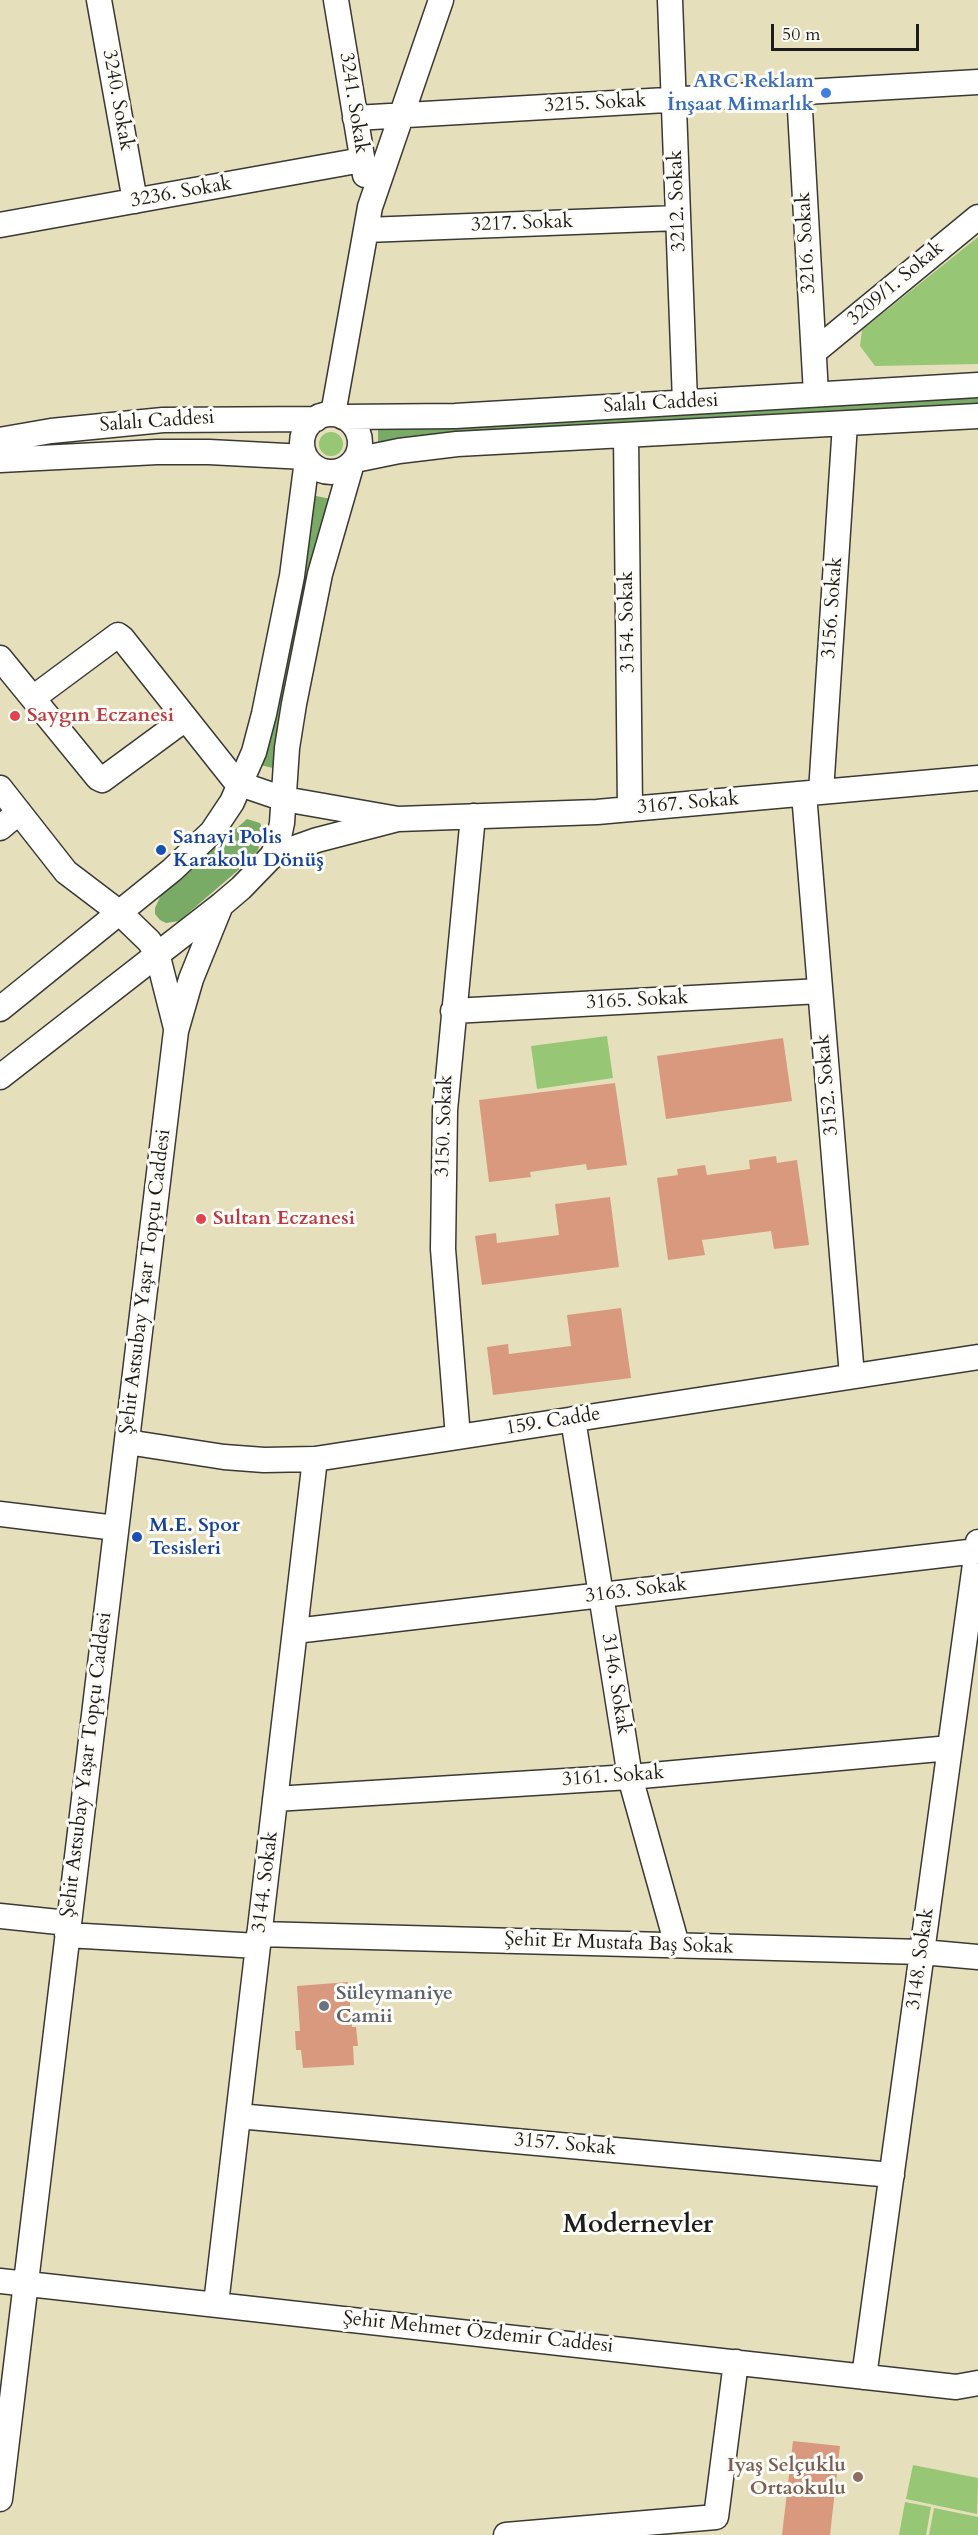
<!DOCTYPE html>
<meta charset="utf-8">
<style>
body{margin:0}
#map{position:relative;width:978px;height:2535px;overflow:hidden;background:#e6dfbb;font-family:Cardo,serif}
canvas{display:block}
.scale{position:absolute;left:771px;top:24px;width:148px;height:27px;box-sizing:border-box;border:3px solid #1c1c1c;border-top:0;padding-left:8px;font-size:18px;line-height:21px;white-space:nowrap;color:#1c1c1c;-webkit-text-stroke:4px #fdfcf7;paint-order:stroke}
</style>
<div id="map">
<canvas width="978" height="2535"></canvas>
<div class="scale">50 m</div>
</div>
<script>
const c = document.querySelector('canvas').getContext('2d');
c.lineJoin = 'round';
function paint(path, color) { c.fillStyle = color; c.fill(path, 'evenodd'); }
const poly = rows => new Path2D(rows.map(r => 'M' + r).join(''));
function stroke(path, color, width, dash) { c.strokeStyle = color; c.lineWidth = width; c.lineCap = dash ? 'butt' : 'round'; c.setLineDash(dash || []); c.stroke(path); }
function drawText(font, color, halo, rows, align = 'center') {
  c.font = font + ' Cardo,serif'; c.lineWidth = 6; c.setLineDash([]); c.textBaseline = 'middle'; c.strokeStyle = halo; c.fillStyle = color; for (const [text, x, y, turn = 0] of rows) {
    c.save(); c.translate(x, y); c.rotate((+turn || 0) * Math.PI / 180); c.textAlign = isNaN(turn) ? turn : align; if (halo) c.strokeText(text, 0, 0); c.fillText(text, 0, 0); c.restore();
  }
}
paint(poly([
 [978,237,978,364,875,366,860,346,862,330],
 '319 444a12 12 0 1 1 24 0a12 12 0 1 1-24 0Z',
 [607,1036,613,1078,537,1089,531,1046],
 [913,2465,978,2478,977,2514,906,2499],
 [905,2502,931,2507,926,2535,899,2535],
 [934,2508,978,2517,978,2535,929,2535]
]), '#97c675');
paint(poly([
 [978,396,978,406,378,445,378,429,409,429],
 [311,495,331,499,275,766,273,768,260,765],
 [247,819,260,823,263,830,258,850,250,860,179,921,166,923,160,920,155,914,155,908,161,895]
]), '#79ab66');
paint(poly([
 [783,1038,792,1101,666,1119,657,1056],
 [615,1083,627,1165,587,1170,586,1164,530,1172,531,1177,489,1182,479,1100],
 [776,1156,777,1163,797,1160,809,1245,774,1249,771,1231,702,1240,705,1255,668,1260,657,1178,678,1175,677,1169,705,1165,707,1175,750,1169,749,1160],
 [610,1197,619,1267,482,1285,475,1236,496,1233,497,1243,559,1235,555,1204],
 [621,1308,631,1378,493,1395,487,1347,508,1344,509,1354,571,1346,567,1315],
 [348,1982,352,2027,356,2027,358,2046,353,2046,354,2065,303,2068,301,2050,296,2050,295,2031,300,2031,297,1986],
 [793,2441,840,2446,830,2535,782,2535]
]), '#d8997e');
const minor = poly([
 [99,0,135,201],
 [336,0,365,175],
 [670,0,685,402],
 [799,92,816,394],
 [355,118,978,82],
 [0,225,362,160],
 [366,230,678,218],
 [814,352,978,217],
 [333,414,370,207,441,0],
 '302 443a29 29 0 1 1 58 0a29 29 0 1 1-58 0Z',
 [343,417,455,416,978,385],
 [626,435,630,809],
 [0,440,51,431,163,420,316,419],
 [0,460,157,452,209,452,305,457],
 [355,460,399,451,457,444,978,416],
 [0,658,98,778,102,780,185,719],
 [33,698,118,635,122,638,237,783,284,799,398,819,317,840,272,856],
 [0,788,66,872,120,913,149,941,157,953,176,1028],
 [821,792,845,424],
 [804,794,852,1376],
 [398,819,597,812,978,778],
 [0,828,19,812],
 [0,1009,172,870,212,832,232,802,254,752,264,714,292,576,307,460],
 [453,1011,820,991],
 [0,1077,221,905,241,888,272,856,277,846,282,823,287,748,294,704,320,574,352,463],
 [573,1419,630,1777,677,1945],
 [458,1437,443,1249,445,1110,473,816],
 [127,1442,224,1457,264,1460,315,1459,978,1357],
 [0,1514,116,1528],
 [295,1631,977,1551],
 [275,1799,630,1777,950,1748],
 [0,1916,68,1923],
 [259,1934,922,1952,978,1957],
 [67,1935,258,1946],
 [238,2116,892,2175],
 [0,2281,956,2387,978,2383],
 [216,2304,315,1459],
 [864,2377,978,1542],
 [0,2499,176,1031,191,979,221,905],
 [506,2535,716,2517,736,2362]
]);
stroke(minor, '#3a3934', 27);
stroke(minor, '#fff', 24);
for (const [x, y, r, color] of [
 [826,93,6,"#3f7fe0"],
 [15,716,6,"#e0444e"],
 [161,850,6,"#1a4fb4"],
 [201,1219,6,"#e0444e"],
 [137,1537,6,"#1a4fb4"],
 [324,2006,6,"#6b7280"],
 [858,2477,6,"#8d6e63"]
]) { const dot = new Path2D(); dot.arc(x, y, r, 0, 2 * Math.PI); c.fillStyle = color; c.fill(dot); stroke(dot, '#fdfcf7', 2); }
drawText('bold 20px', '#366cbe', '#fdfcf7', [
 ["ARC Reklam",814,82],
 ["İnşaat Mimarlık",814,105]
], 'right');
drawText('20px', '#1c1c1c', '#fdfcf7', [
 ["3240. Sokak",117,100,80],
 ["3241. Sokak",353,103,81],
 ["3215. Sokak",595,104,-3],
 ["3236. Sokak",181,193,-10],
 ["3212. Sokak",678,201,-92],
 ["3217. Sokak",522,224,-2],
 ["3216. Sokak",807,243,-93],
 ["3209/1. Sokak",896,284,-40],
 ["Salalı Caddesi",661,404,-3],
 ["Salalı Caddesi",157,422,-4],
 ["3156. Sokak",833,608,-86],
 ["3154. Sokak",628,622,-91],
 ["3167. Sokak",688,804,-5],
 ["3165. Sokak",637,1001,-3],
 ["3152. Sokak",828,1085,-95],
 ["3150. Sokak",445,1126,-88],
 ["Şehit Astsubay Yaşar Topçu Caddesi",146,1282,-83],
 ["159. Cadde",553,1422,-9],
 ["3163. Sokak",636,1591,-7],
 ["3146. Sokak",615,1684,81],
 ["Şehit Astsubay Yaşar Topçu Caddesi",87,1765,-83],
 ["3161. Sokak",613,1777,-4],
 ["3144. Sokak",266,1882,-83],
 ["Şehit Er Mustafa Baş Sokak",619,1944,2],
 ["3148. Sokak",921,1959,-82],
 ["3157. Sokak",565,2145,5],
 ["Şehit Mehmet Özdemir Caddesi",478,2333,6]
]);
drawText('bold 20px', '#be3a42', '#fdfcf7', [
 ["Saygın Eczanesi",27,716],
 ["Sultan Eczanesi",213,1219]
], 'left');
drawText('bold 20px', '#164399', '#fdfcf7', [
 ["Sanayi Polis",173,838],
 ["Karakolu Dönüş",173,861],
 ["M.E. Spor",149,1526],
 ["Tesisleri",149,1549]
], 'left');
drawText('bold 20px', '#5b616d', '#fdfcf7', [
 ["Süleymaniye",336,1994],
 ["Camii",336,2017]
], 'left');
drawText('bold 20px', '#785e54', '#fdfcf7', [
 ["Iyaş Selçuklu",846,2466],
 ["Ortaokulu",846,2489]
], 'right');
drawText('bold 26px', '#1c1c1c', '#fdfcf7', [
 ["Modernevler",638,2226]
]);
</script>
